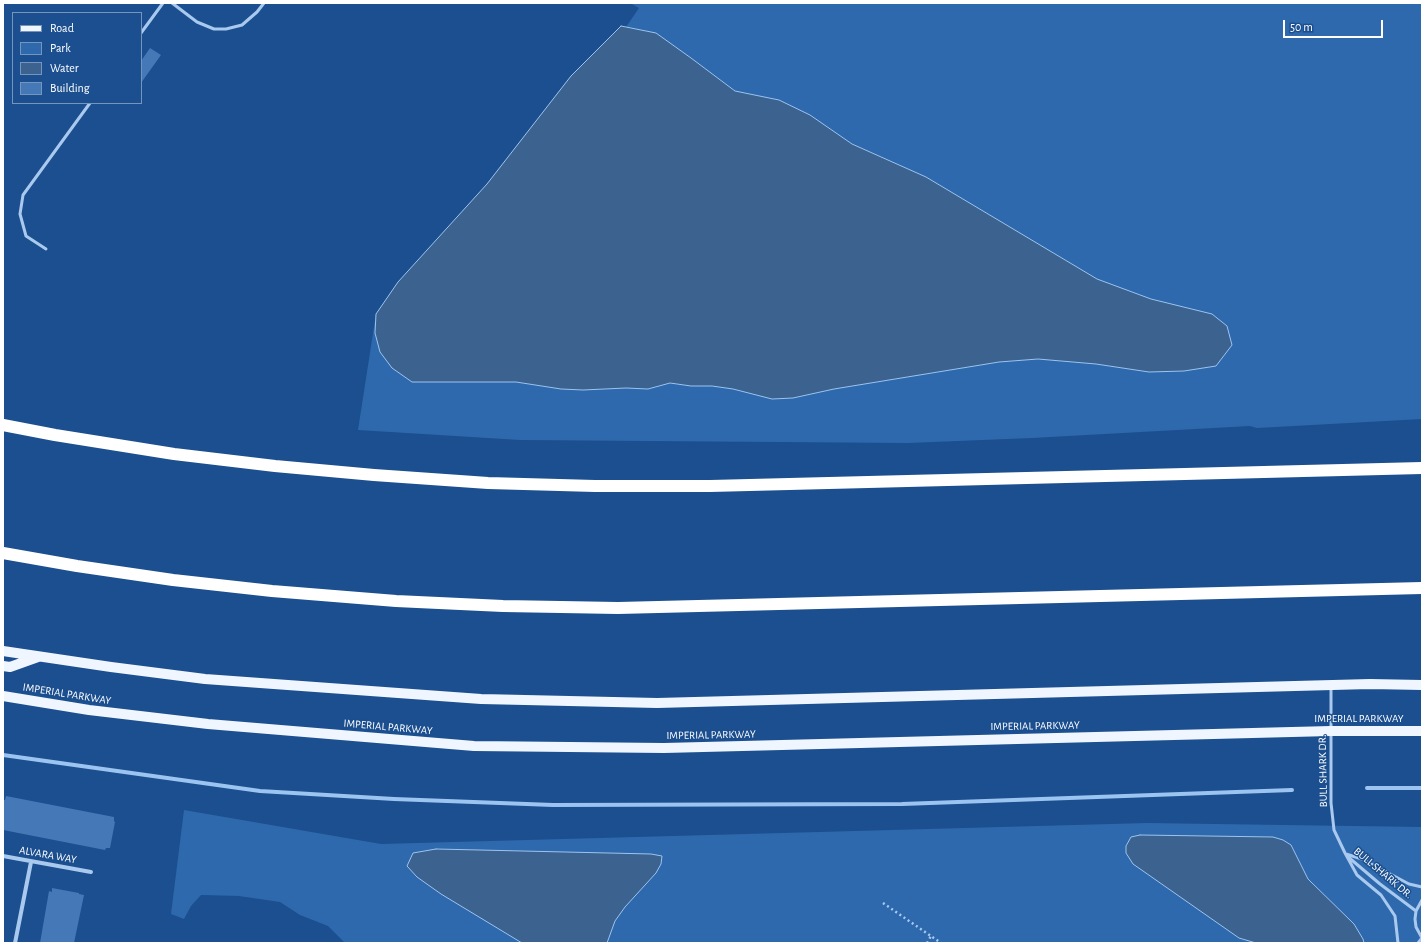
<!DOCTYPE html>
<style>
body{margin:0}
#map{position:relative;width:1425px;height:946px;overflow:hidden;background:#1b4f8f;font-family:"Alegreya Sans",sans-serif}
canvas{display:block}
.frame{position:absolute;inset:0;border:4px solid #fff;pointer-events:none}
.legend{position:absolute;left:12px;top:12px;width:130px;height:92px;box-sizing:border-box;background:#1b4f8f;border:1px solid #7695bc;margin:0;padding:5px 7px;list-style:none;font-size:12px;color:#fff}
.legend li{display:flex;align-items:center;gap:8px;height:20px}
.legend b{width:20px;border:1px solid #7695bc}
.scale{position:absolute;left:1283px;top:20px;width:100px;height:18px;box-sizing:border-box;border:2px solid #fff;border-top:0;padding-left:5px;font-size:12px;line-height:14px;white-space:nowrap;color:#fff;-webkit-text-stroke:3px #1b4f8f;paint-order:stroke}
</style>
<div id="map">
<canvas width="1425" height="946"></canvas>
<div class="frame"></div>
<ul class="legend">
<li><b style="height:5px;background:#f0f6ff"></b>Road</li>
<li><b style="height:11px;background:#2e69ad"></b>Park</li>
<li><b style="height:11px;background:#3c6290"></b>Water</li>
<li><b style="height:11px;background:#4478b7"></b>Building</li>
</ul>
<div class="scale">50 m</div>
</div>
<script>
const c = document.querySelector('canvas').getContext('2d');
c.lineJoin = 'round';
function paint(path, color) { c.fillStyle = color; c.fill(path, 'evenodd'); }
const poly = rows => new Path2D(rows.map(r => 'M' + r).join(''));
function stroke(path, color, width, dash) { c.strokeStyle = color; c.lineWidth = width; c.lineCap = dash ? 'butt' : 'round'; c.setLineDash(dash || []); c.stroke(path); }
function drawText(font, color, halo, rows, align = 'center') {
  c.font = font + ' "Alegreya Sans",sans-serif'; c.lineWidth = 3; c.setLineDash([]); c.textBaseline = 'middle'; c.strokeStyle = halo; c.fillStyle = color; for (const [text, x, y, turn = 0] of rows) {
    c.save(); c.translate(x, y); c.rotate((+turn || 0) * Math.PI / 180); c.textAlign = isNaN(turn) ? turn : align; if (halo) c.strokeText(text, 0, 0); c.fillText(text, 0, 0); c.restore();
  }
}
paint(poly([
 [630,3,1422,3,1422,419,1257,428,1250,426,1032,438,908,443,520,440,358,430,376,314,375,333,412,382,516,382,561,389,583,390,626,388,648,389,670,383,691,386,712,386,733,389,773,399,793,398,834,389,999,362,1038,359,1096,364,1149,372,1212,314,1151,299,1097,279,926,177,852,144,809,115,779,100,735,91,691,58,656,33,626,27,639,8],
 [184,810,381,844,1147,823,1422,827,1422,943,345,943,328,926,300,915,280,902,239,896,201,895,191,906,184,919,171,914]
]), '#2e69ad');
const water = poly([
 [621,26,656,33,691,58,735,91,779,100,810,115,852,144,926,177,1097,279,1151,299,1212,314,1227,326,1232,345,1216,366,1184,371,1149,372,1096,364,1038,359,999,362,834,389,793,398,772,399,733,389,712,386,691,386,670,383,648,389,626,388,583,390,561,389,516,382,412,382,392,368,380,352,375,333,376,314,398,282,487,184,571,76,621,26],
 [1140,835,1273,837,1283,840,1291,845,1308,879,1354,924,1363,939,1364,943,1256,943,1239,938,1133,864,1126,853,1126,846,1131,837,1140,835],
 [436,849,651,854,662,856,661,864,656,873,625,907,615,921,607,943,522,943,441,894,417,877,407,866,413,853,436,849]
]);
paint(water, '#3c6290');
stroke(water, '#9cc4f0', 1);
stroke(poly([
 [3,755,260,791,394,799,553,805,902,804,1292,790],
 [1367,788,1422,788]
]), '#9cc4f0', 4);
paint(poly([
 [150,48,161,55,141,83,141,61],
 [6,796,114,817,114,821,115,822,110,848,106,848,105,850,3,830,3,800,5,800],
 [52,888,79,893,79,894,84,895,74,943,40,943,49,891,52,892]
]), '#4478b7');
stroke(poly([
 [883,903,941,943],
 [927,943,931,936]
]), '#a9c9ee', 2.5, [2, 3]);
stroke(poly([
 [172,3,197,22,214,29,226,29,242,25,257,12,264,3],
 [141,33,163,3],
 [46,249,26,236,20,214,23,195,90,103],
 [1331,686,1331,803,1334,830,1345,853,1357,875,1381,895,1395,916,1398,943],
 [1346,854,1362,859,1409,884,1422,887],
 [1347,856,1380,884,1416,911],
 [1422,900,1416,911,1415,919,1416,927,1422,938],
 [1418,943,1422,938]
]), '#a9c9ee', 3);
stroke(poly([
 [3,856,91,872],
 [15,943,31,862]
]), '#a9c9ee', 4);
stroke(poly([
 [3,651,111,667,205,679,481,699,657,703,1370,684,1422,685],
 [3,666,10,667,38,657],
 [3,696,89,710,208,724,474,746,664,748,1331,731,1422,731]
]), '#f0f6ff', 10);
stroke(poly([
 [3,425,55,435,174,454,275,466,374,475,488,483,595,486,710,486,1422,468],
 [3,553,77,566,173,580,272,591,396,601,503,606,618,608,1422,588]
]), '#fff', 12);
drawText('11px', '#fff', '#1b4f8f', [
 ["IMPERIAL PARKWAY",67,694,9],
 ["IMPERIAL PARKWAY",1359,719],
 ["IMPERIAL PARKWAY",1035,726,-1],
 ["IMPERIAL PARKWAY",388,727,5],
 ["IMPERIAL PARKWAY",711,735,-1],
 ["BULL SHARK DR.",1323,771,-91],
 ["ALVARA WAY",48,855,10],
 ["BULL SHARK DR.",1383,873,40]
]);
</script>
